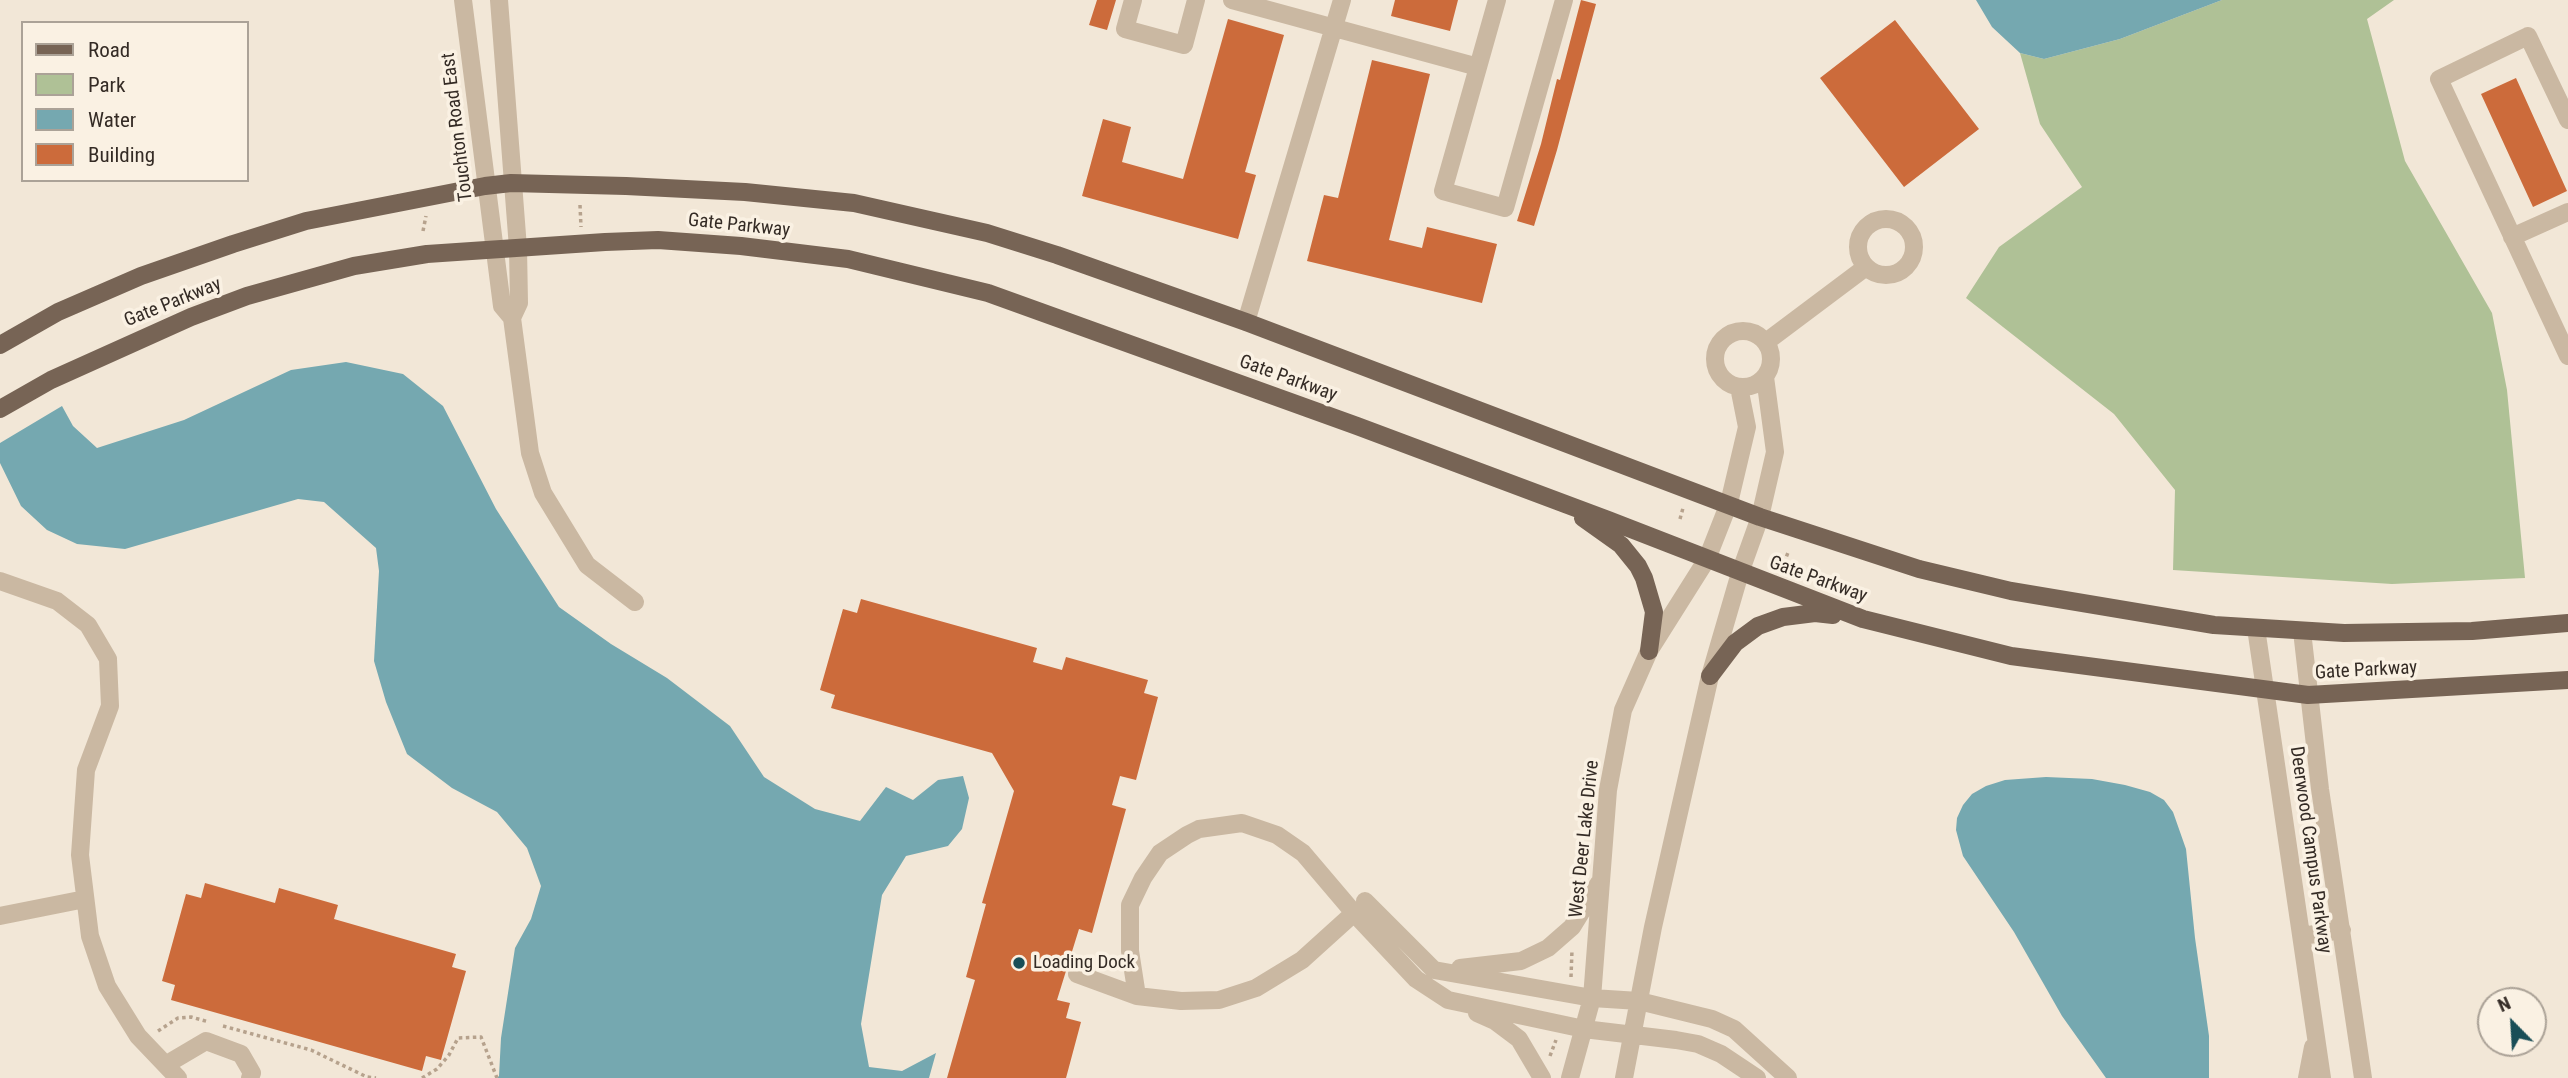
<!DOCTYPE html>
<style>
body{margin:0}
#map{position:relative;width:2568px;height:1078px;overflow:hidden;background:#f2e7d7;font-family:"Roboto Condensed",sans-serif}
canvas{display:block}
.legend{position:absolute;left:21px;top:21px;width:228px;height:161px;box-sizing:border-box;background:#faf1e3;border:2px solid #aba297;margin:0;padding:9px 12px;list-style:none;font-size:21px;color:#342b25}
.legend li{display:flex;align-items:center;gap:14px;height:35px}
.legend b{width:35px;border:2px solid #aba297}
.north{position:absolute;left:2477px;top:987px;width:70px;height:70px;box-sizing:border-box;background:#faf1e3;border:2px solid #aba297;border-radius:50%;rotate:336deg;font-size:19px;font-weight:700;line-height:28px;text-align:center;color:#342b25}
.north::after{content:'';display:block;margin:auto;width:24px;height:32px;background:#194e57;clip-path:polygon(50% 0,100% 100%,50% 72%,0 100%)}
</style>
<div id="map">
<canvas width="2568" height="1078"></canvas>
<ul class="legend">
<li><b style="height:9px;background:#776455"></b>Road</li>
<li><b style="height:19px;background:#afc196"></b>Park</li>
<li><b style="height:19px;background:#75a8b0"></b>Water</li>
<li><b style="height:19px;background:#cc6b3b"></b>Building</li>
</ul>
<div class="north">N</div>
</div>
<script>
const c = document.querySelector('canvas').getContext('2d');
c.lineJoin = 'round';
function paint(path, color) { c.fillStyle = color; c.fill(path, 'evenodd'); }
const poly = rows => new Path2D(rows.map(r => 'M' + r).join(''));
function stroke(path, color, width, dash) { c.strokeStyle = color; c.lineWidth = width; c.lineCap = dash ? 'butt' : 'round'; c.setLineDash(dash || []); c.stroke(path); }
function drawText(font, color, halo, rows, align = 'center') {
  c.font = font + ' "Roboto Condensed",sans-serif'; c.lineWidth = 7; c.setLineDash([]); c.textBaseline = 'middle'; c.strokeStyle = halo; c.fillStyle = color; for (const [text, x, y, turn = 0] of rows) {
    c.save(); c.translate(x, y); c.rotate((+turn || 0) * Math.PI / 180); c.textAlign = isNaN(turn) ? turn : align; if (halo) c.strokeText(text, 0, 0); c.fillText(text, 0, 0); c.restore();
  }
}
paint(poly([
 [2222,0,2394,0,2367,19,2405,161,2492,313,2507,390,2525,578,2392,584,2173,570,2175,490,2114,414,1966,298,1999,247,2082,187,2040,124,2020,53,2044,59,2120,39]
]), '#afc196');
paint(poly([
 [1976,0,2222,0,2120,39,2044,59,2020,53,1992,27],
 [346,362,403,374,443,406,496,509,559,607,611,644,667,678,730,726,764,777,815,809,860,821,886,787,913,800,938,780,963,776,969,798,962,829,948,846,906,856,882,895,861,1024,869,1067,902,1071,936,1053,929,1078,497,1078,499,1076,501,1038,515,948,531,919,541,886,527,848,497,812,452,788,407,754,386,702,374,661,379,571,376,548,324,502,298,499,125,549,77,544,47,530,21,506,0,463,0,443,62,406,73,426,97,448,184,420,291,370],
 [2046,777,2092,779,2125,785,2150,792,2164,800,2173,812,2186,849,2195,938,2209,1036,2209,1078,2106,1078,2062,1016,2014,932,1963,856,1956,830,1957,818,1963,805,1972,794,1986,786,2005,780]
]), '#75a8b0');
paint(poly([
 [1097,0,1116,0,1107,30,1089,25],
 [1395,0,1458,0,1450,31,1391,16],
 [1581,0,1596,4,1557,150,1534,226,1517,221,1541,144,1557,79,1560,80],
 [1228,19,1284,35,1245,172,1256,175,1238,239,1082,196,1103,119,1131,127,1122,162,1183,179],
 [1895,20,1979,129,1904,187,1820,78],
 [1372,60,1430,74,1389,240,1422,248,1427,227,1497,244,1482,303,1307,261,1324,195,1338,198],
 [2516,78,2567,191,2533,207,2481,94],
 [861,599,1037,648,1033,662,1062,670,1066,657,1148,680,1144,693,1158,697,1136,780,1120,776,1112,805,1126,809,1092,933,1079,929,1057,1000,1070,1003,1066,1018,1081,1022,1066,1078,947,1078,975,980,966,977,986,904,982,903,1014,791,992,753,831,708,835,695,820,690,843,609,857,613],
 [205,883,275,903,279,888,338,905,334,919,456,954,452,967,466,971,441,1060,426,1056,422,1071,171,1000,175,985,162,981,186,894,201,898]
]), '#cc6b3b');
stroke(poly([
 [580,205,581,227],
 [423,231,426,216],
 [1680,519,1683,508],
 [1784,563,1789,550],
 [1571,977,1572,950],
 [223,1026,311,1050,367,1077,376,1078],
 [158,1031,178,1018,191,1017,209,1022],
 [1550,1056,1556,1040],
 [422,1078,437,1069,449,1055,458,1038,481,1037,497,1078]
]), '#b6a28d', 3.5, [3.5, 3.5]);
stroke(poly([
 [463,0,502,306,512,318,530,453,543,493,587,565,635,602],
 [499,0,518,248,519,303,512,318],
 [1133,0,1125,29,1184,45,1196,0],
 [1232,0,1478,67],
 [1497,0,1443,191,1505,208,1564,0],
 [2568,120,2528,36,2439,79,2568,356],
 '1858 247a28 28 0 1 1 56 0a28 28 0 1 1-56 0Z',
 [2512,237,2568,212],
 [1246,322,1342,0],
 '1715 359a28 28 0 1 1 56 0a28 28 0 1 1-56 0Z',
 [1766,342,1866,267],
 [0,581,57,601,88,625,108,659,110,706,86,770,80,855,90,936,107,986,138,1036,178,1078],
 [2256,628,2322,1078],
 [2302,631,2320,789,2363,1078],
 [1365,901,1434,970,1592,998,1639,1001,1712,1019,1734,1029,1788,1078],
 [0,916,85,899],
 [2302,936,2342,930],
 [1460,968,1521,961,1548,948,1572,927,1599,883],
 [1077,974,1137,996,1181,1001,1219,1000,1256,988,1302,960,1354,913],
 [1137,996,1130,951,1130,905,1143,878,1160,853,1187,835,1199,829,1242,823,1277,835,1303,853,1354,913,1416,979,1448,1000,1584,1029,1676,1040,1698,1044,1721,1054,1757,1078],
 [1477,1013,1495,1021,1519,1039,1542,1078],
 [167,1064,206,1041,241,1054,252,1073,250,1078],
 [1570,1078,1592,998,1608,790,1623,710,1649,651,1707,559,1729,503,1747,427,1739,387],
 [1624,1078,1653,927,1710,676,1740,573,1760,517,1775,452,1765,377],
 [2307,1078,2313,1047]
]), '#cab8a2', 18);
stroke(poly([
 [0,345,58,312,141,276,233,244,306,221,485,186,511,183,626,186,745,192,854,203,987,233,1057,255,1246,322,1760,517,1919,569,2011,591,2214,625,2344,633,2472,631,2568,623],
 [0,409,51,380,191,317,247,296,354,266,427,254,605,242,658,240,741,246,848,259,988,293,1357,426,1608,520,1863,619,2011,656,2308,695,2568,680],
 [1583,518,1621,545,1638,566,1644,578,1654,612,1649,651],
 [1710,676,1735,643,1758,626,1783,617,1815,613,1833,615]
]), '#776455', 18);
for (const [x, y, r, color] of [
 [1019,963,7,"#194e57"]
]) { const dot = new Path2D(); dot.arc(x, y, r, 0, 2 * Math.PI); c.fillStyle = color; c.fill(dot); stroke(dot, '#faf1e3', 2.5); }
drawText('19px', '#342b25', '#faf1e3', [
 ["Touchton Road East",458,127,-97],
 ["Gate Parkway",739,226,6],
 ["Gate Parkway",173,303,-22],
 ["Gate Parkway",1288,379,20],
 ["Gate Parkway",1818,580,20],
 ["Gate Parkway",2366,671,-3],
 ["West Deer Lake Drive",1585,839,-84],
 ["Deerwood Campus Parkway",2310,850,82]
]);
drawText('19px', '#342b25', '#faf1e3', [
 ["Loading Dock",1033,963]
], 'left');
</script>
